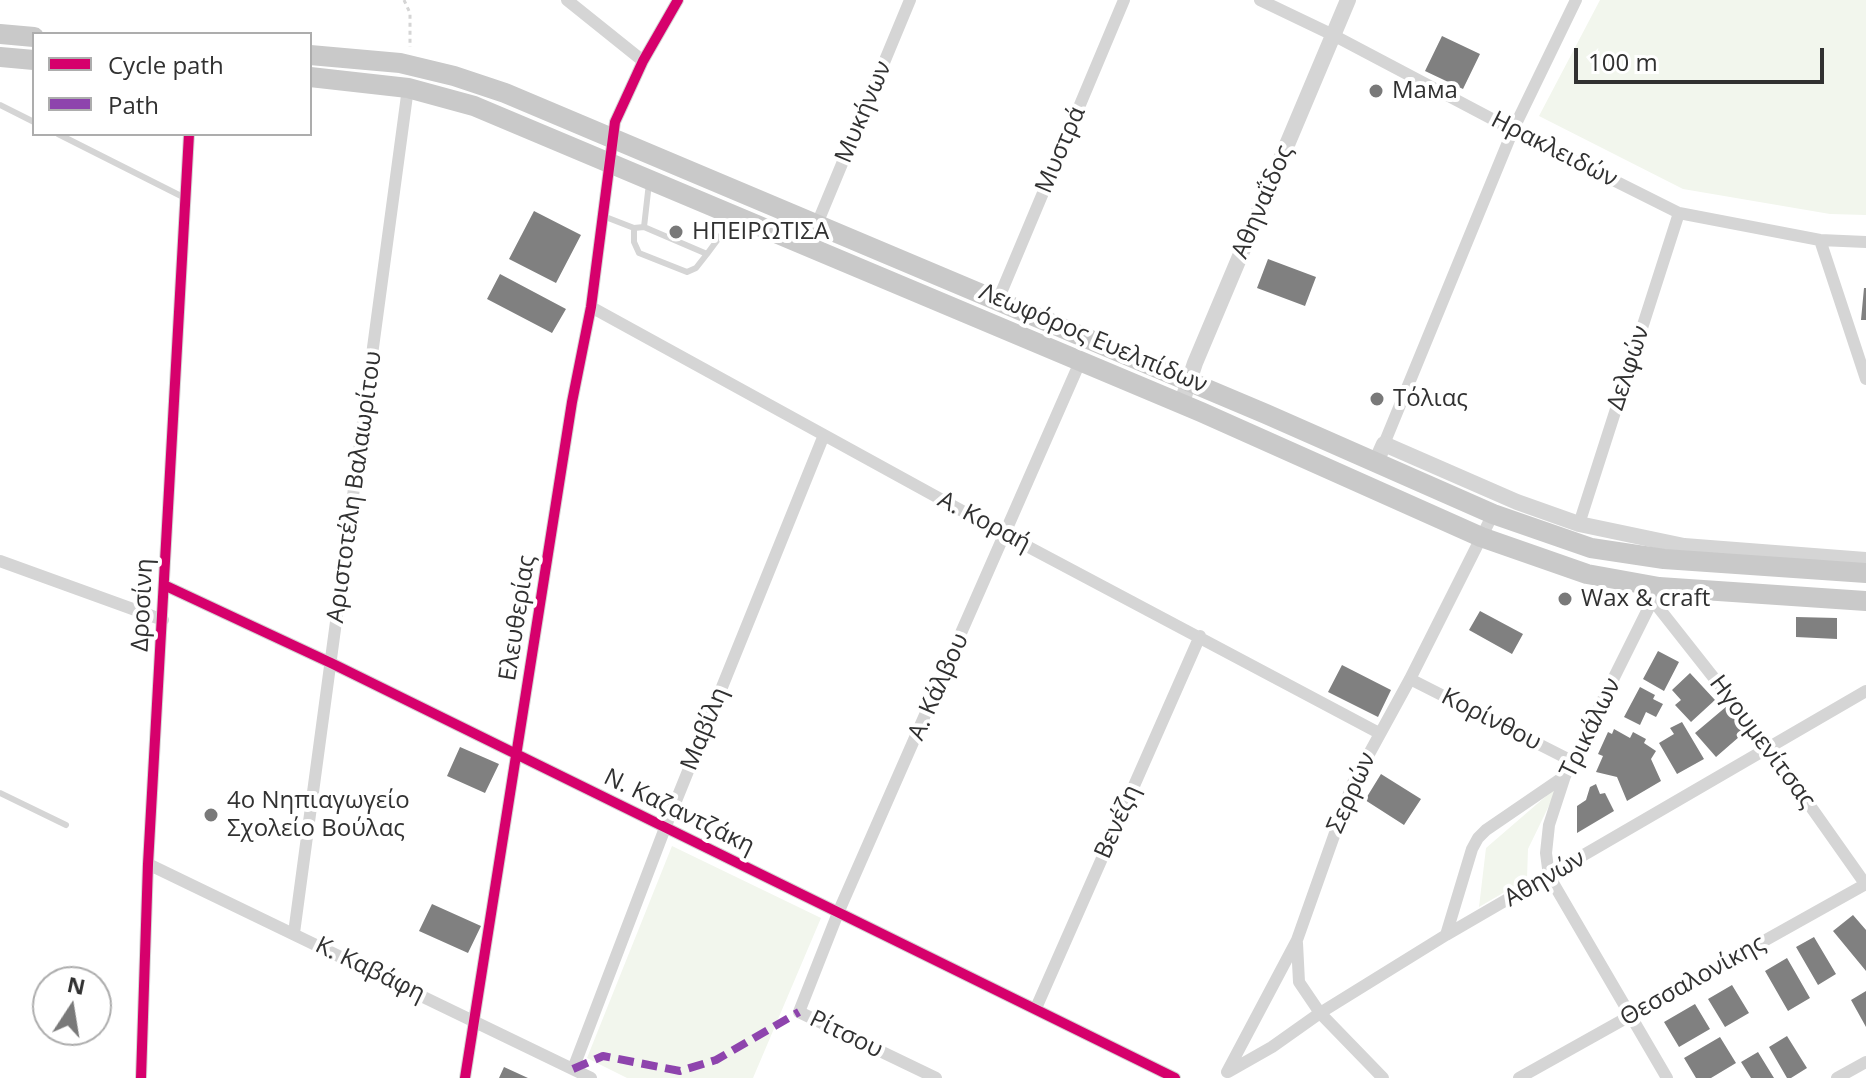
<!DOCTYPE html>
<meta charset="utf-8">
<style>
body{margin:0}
#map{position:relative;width:1866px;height:1078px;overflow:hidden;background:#fff;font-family:"Open Sans",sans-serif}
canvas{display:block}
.legend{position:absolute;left:32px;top:32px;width:280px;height:104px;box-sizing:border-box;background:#fff;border:2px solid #adadad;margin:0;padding:10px 14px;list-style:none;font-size:24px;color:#313131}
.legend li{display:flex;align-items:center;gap:16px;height:40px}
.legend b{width:40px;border:2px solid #adadad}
.north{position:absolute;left:32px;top:966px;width:80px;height:80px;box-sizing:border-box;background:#fff;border:2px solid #adadad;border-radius:50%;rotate:12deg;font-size:22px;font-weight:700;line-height:32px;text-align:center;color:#313131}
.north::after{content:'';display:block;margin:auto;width:28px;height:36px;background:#797979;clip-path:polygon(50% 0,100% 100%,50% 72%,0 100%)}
.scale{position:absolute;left:1574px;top:48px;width:250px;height:36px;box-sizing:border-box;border:4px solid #313131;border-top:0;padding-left:10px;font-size:24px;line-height:28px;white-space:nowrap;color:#313131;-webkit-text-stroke:6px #fff;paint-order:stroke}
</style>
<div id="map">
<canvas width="1866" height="1078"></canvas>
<ul class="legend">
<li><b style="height:10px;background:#d6006c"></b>Cycle path</li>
<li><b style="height:10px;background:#8e44ad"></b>Path</li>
</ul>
<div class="north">N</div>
<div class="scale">100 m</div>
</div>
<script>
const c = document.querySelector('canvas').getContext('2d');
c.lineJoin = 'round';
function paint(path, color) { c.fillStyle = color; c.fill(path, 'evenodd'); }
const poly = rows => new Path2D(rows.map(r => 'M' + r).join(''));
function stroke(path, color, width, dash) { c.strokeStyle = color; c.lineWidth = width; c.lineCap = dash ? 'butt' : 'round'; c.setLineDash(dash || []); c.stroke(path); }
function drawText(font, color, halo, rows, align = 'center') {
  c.font = font + ' "Open Sans",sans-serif'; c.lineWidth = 8; c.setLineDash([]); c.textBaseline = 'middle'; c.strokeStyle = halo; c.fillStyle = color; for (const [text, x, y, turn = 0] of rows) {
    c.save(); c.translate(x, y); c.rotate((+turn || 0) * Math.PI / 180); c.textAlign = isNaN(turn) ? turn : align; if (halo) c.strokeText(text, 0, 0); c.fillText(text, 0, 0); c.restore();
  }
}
paint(poly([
 [1600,0,1866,0,1866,215,1830,214,1683,189,1539,116],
 [1559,785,1528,849,1527,879,1479,907,1486,848],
 [672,846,821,918,753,1078,627,1078,587,1058]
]), '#f2f6ed');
paint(poly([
 [1442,36,1480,54,1463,89,1425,71],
 [534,211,581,235,556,283,509,259],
 [1268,259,1316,277,1305,306,1257,288],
 [500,274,566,309,552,333,487,299],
 [1864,288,1866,288,1866,320,1861,320],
 [1480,611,1523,634,1512,654,1469,630],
 [1796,617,1837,618,1837,639,1796,637],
 [1658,651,1679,662,1664,691,1643,679],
 [1342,665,1391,690,1378,717,1328,692],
 [1690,673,1715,700,1691,722,1675,705,1681,700,1672,690],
 [1640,687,1655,695,1653,699,1663,704,1656,717,1646,712,1640,725,1624,717],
 [1727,706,1747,730,1716,757,1695,733],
 [1682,722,1704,759,1677,774,1659,743,1674,734,1670,728],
 [1614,729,1630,738,1633,732,1646,739,1644,743,1656,751,1651,759,1661,781,1627,801,1617,777,1596,772,1603,756,1598,754,1608,732,1612,734],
 [460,747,499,764,485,793,447,776],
 [1381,774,1421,799,1404,825,1365,800],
 [1596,784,1600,794,1605,793,1614,811,1577,833,1577,806,1586,800,1590,787],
 [432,904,481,926,468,953,419,931],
 [1853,915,1866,930,1866,971,1833,931],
 [1814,937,1836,974,1818,985,1796,947],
 [1787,958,1810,998,1788,1011,1765,971],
 [1732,985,1749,1013,1725,1027,1708,999],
 [1866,991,1866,1027,1851,1000],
 [1695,1004,1710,1029,1679,1047,1664,1022],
 [1787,1036,1807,1068,1791,1078,1787,1078,1769,1047],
 [1720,1037,1736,1063,1711,1078,1696,1078,1684,1058],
 [1758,1052,1774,1078,1751,1078,1741,1062],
 [504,1067,528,1078,499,1078]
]), '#808080');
stroke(poly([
 [404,0,410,13,410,47]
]), '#d5d5d5', 3, [4, 4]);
stroke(poly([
 [0,105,34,122],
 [58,134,187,199],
 [603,216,634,228],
 [644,227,649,183],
 [707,254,644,227,634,228,634,242,639,253,687,272,696,268,707,254,733,219],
 [0,793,66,825]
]), '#d5d5d5', 6);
stroke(poly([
 [567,0,643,61],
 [1260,0,1333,35,1513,130,1679,213,1820,240,1866,242],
 [817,224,910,0],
 [1820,240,1866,379],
 [998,300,1124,0],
 [591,307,1006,535,1379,733],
 [1384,444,1513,130,1576,0],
 [1579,524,1679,213],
 [0,561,163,620],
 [164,585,331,663,1175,1078],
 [1659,587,1565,776,1549,825,1546,853,1549,876,1667,1078],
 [1654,602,1770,749,1866,885],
 [1410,679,1572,761],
 [148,864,591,1078],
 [294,933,408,88],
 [1446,935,1472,849,1478,838,1486,830,1565,776],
 [1297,943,1299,982,1320,1013,1383,1078],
 [1036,1008,1200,636],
 [573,1069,665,828,824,435],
 [1227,1072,1297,940,1352,785,1410,679,1493,514],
 [1228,1072,1272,1047,1320,1013,1446,935,1866,691],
 [141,1078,148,864,189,134],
 [465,1078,572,402,591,307,615,122,643,61,678,0],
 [936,1078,799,1012,838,913,1080,362],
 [1519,1078,1866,884],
 [1837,1078,1866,1062]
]), '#d5d5d5', 12);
stroke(poly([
 [1181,405,1195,363,1348,0],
 [1376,462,1384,444,1517,502,1579,524,1684,546,1866,560]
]), '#d5d5d5', 16);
stroke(poly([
 [0,34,34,37],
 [310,55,400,63,454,76,505,93,1266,414,1493,514,1591,548,1664,559,1866,573],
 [0,57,34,60],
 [310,77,408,88,474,106,1201,412,1481,537,1587,574,1659,587,1866,601]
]), '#c9c9c9', 20);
stroke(poly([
 [573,1069,603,1056,680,1071,716,1060,799,1012]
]), '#8e44ad', 8, [16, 8]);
stroke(poly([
 [164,585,331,663,1175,1078],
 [141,1078,148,864,189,134],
 [465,1078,572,402,591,307,615,122,643,61,678,0]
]), '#d6006c', 10);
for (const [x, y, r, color] of [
 [1376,91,8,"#797979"],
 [676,232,8,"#797979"],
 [1377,399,8,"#797979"],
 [1565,599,8,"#797979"],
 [211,815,8,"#797979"]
]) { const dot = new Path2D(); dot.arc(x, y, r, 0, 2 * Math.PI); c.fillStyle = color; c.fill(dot); stroke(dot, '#fff', 3); }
drawText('24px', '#313131', '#fff', [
 ["Мама",1392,91],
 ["ΗΠΕΙΡΩΤΙΣΑ",692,232],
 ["Τόλιας",1393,399],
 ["Wax & craft",1581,599],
 ["4ο Νηπιαγωγείο",227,801],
 ["Σχολείο Βούλας",227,829]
], 'left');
drawText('24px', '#313131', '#fff', [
 ["Μυκήνων",864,112,-67],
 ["Μυστρά",1061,150,-67],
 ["Ηρακλειδών",1554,150,27],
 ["Αθηναΐδος",1263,202,-67],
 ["Λεωφόρος Ευελπίδων",1093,339,23],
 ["Δελφών",1629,368,-72],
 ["Αριστοτέλη Βαλαωρίτου",355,487,-82],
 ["Α. Κοραή",984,522,28],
 ["Δροσίνη",143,605,-87],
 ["Ελευθερίας",518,618,-81],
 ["A. Κάλβου",939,687,-66],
 ["Κορίνθου",1491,720,27],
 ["Τρικάλων",1591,728,-64],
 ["Μαβίλη",705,729,-68],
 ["Ηγουμενίτσας",1762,742,53],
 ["Σερρών",1352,793,-66],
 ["Ν. Καζαντζάκη",679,812,26],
 ["Βενέζη",1118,822,-66],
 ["Αθηνών",1545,879,-30],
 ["Κ. Καβάφη",370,970,26],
 ["Θεσσαλονίκης",1693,981,-29],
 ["Ρίτσου",846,1035,26]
]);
</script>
